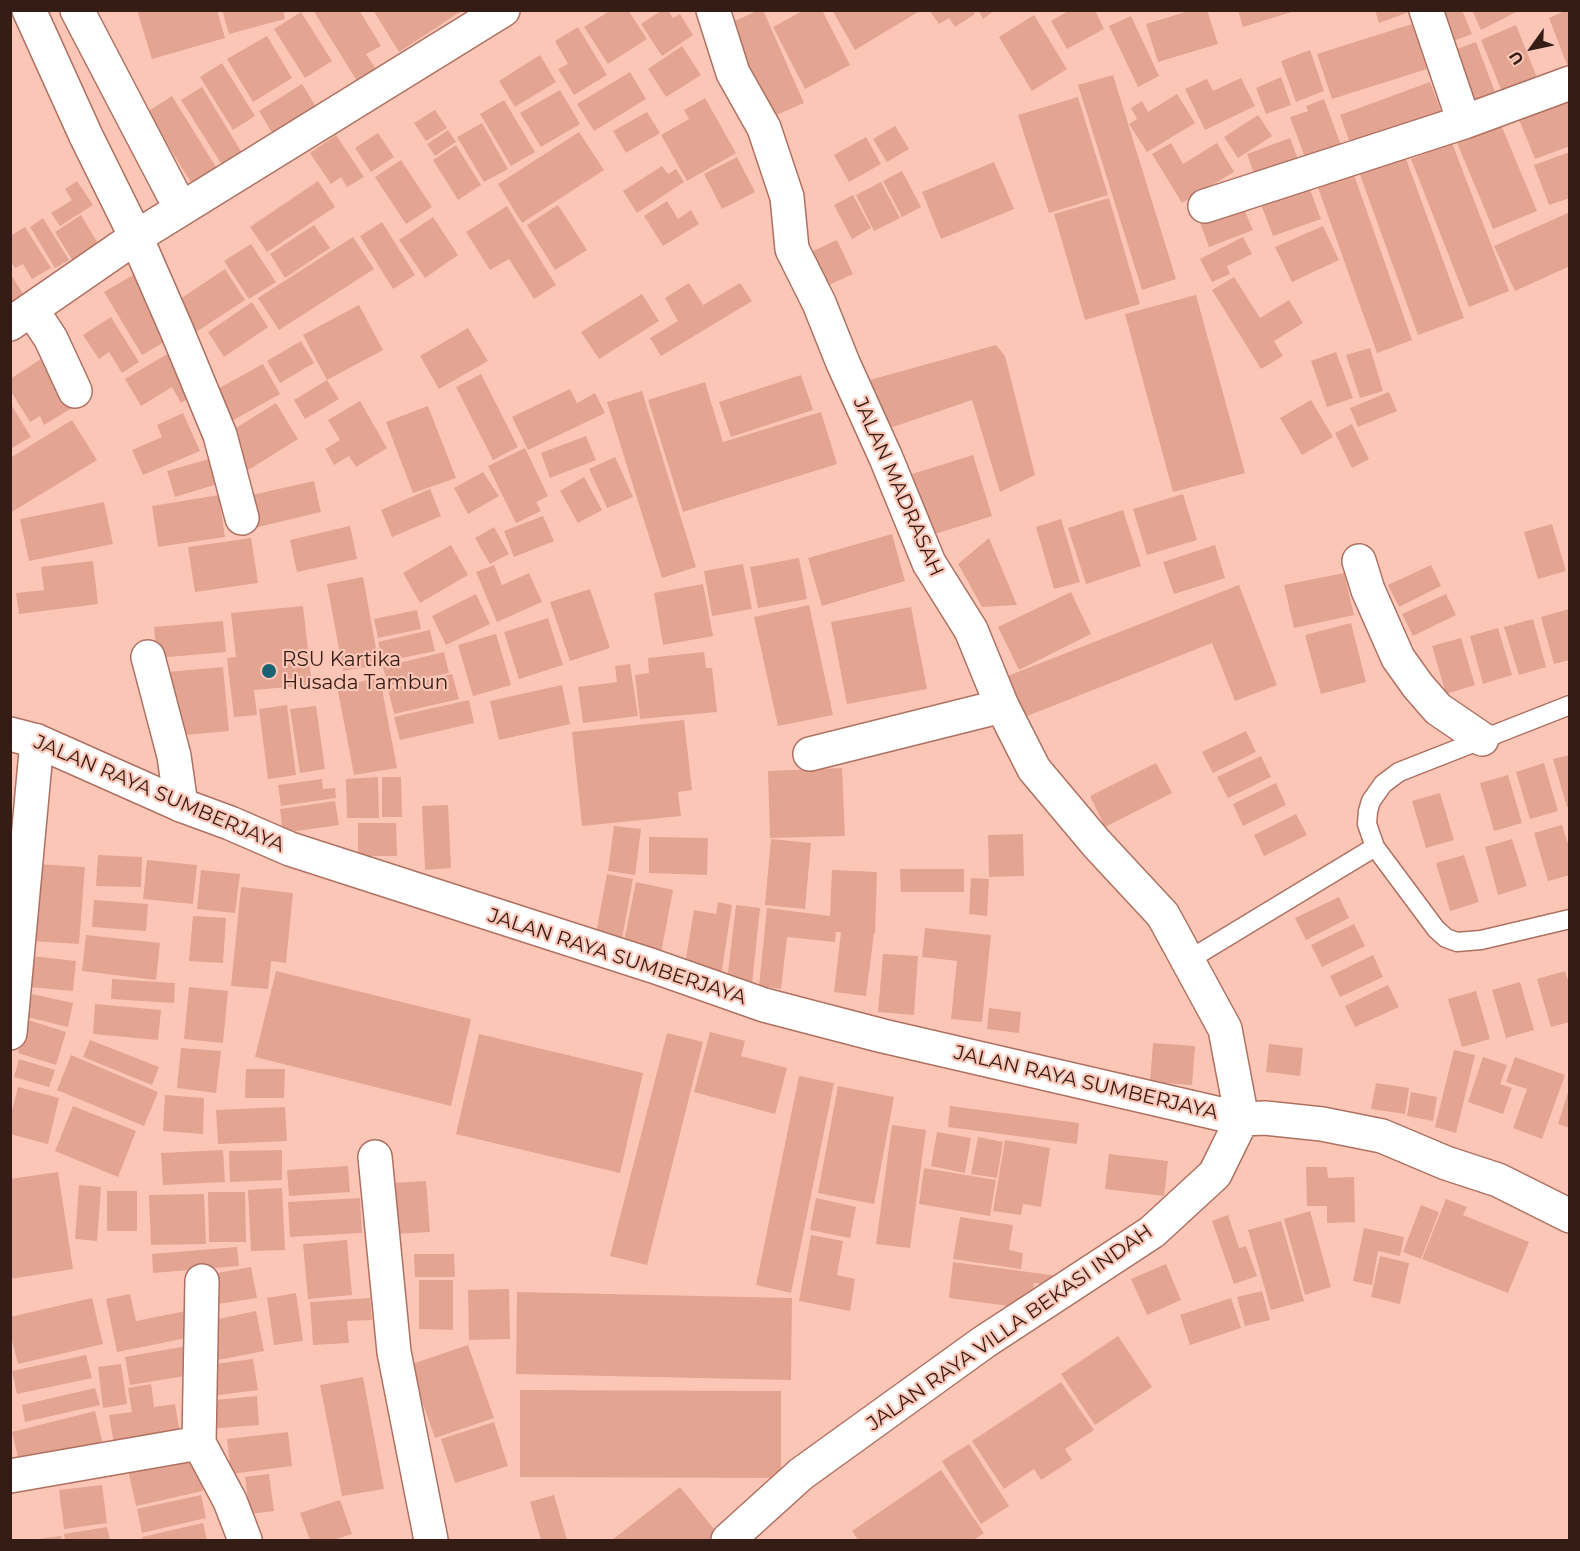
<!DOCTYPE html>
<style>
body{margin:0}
#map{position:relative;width:1580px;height:1551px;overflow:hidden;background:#fcc6b7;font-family:Montserrat,sans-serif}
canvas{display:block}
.frame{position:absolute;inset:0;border:12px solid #351d16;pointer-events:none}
.north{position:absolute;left:1502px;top:18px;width:60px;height:60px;-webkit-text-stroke:4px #fcc6b7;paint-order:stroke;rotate:237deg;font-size:16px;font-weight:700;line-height:24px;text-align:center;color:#351d16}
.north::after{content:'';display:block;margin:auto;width:21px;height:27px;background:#351d16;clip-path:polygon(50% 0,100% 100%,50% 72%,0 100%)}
</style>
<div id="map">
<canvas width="1580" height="1551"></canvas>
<div class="frame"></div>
<div class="north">U</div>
</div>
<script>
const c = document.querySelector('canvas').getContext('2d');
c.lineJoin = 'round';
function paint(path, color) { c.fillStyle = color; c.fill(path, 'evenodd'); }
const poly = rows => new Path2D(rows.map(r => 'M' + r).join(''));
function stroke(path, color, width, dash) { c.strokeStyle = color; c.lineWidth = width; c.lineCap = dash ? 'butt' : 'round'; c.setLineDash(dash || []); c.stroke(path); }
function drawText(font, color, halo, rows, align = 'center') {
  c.font = font + ' Montserrat,sans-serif'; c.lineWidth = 4.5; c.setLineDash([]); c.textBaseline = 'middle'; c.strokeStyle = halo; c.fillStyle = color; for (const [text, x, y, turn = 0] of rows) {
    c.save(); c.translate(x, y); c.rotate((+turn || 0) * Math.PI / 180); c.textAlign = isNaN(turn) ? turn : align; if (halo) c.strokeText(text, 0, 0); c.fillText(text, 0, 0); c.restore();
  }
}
paint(poly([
 [137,10,217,10,225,38,152,59],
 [222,10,283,10,285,19,229,34],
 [313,10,359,10,381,46,366,54,376,69,357,81],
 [373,10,463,10,399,52],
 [611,10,628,10,647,39,608,64,584,27],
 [662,10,668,10,673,18,680,14,693,35,662,56,641,24],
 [759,10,763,10,804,103,767,119,726,25],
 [804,10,822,10,850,65,805,89,773,27],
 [832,10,916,10,918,12,855,50],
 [929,10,973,10,975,14,955,27,949,18,939,24],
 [978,10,995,10,983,19],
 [1070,10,1095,10,1104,29,1067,49,1051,21],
 [1192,10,1207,10,1218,44,1158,62,1146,24],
 [1238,10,1295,10,1295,11,1243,27],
 [1375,10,1408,10,1409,12,1379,23],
 [1432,10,1462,10,1472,34,1446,44],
 [1472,10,1520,10,1481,30],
 [1567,10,1570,10,1569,70,1549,18],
 [301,12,332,61,305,78,274,29],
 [1034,15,1067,69,1032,91,999,37],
 [1131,16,1159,76,1138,87,1109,26],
 [1412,24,1427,69,1332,99,1317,54],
 [1516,25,1540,85,1505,99,1481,40],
 [578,27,607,75,574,95,558,69,568,64,555,41],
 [267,36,292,78,253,102,227,59],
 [1476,42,1498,100,1466,113,1443,54],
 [682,46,701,75,666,97,648,69],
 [1310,50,1324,91,1296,102,1281,61],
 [540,55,556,82,515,107,499,81],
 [222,63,255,116,233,130,200,77],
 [630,72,646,99,594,131,577,104],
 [1113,75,1176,279,1142,290,1078,85],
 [1281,77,1291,105,1266,114,1256,88],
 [1241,78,1255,106,1205,130,1185,89,1207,79,1213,91],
 [1430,82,1444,119,1353,151,1340,115],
 [302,84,318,110,274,136,259,111],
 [202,87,244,156,224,168,181,100],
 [560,90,580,124,541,147,520,113],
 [1177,94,1195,123,1147,152,1129,124,1137,119,1131,108,1142,101,1148,112],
 [172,96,219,172,194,187,147,112],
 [1078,97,1108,195,1049,213,1018,115],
 [1570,97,1570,146,1535,159,1518,117],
 [705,98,736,153,687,181,661,135,689,119,684,110],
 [1324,99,1345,156,1309,168,1290,117,1308,111,1306,106],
 [504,100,535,152,511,166,480,114],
 [435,110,447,128,426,141,414,123],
 [647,112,660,133,626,153,613,131],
 [1258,115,1272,136,1238,158,1224,137],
 [1499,120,1537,211,1493,229,1455,138],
 [482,123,508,169,484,182,457,137],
 [895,126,909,149,887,162,873,139],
 [448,130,456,142,435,156,427,144],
 [579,132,604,170,522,223,498,184],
 [378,133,394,157,371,172,355,148],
 [336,135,364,177,347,187,341,177,331,184,310,153],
 [866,137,881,164,849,182,834,155],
 [1290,138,1300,165,1257,182,1247,154],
 [1171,143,1183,164,1217,143,1234,172,1182,203,1152,154],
 [1452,143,1509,291,1469,307,1411,159],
 [456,145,481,185,458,200,433,160],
 [1570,152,1570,198,1549,205,1534,165],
 [1404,153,1464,318,1418,335,1358,169],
 [737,157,755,192,722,209,704,174],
 [401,160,432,207,406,224,375,177],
 [994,162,1014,209,941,239,922,192],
 [662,166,668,174,676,169,684,182,637,213,623,191],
 [1352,169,1412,340,1377,353,1316,182],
 [902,171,921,207,902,217,883,181],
 [77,181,93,205,60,226,51,213,72,200,65,189],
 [318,181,335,207,267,252,250,227],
 [881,182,900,218,874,231,856,195],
 [1309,187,1321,219,1273,236,1261,204],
 [853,195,871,228,852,239,834,205],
 [1109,198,1140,304,1085,320,1054,214],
 [667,201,678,219,691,210,699,224,663,246,644,216],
 [1242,204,1253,230,1209,247,1199,220],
 [558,205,587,250,555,270,527,225],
 [507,206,556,285,534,299,509,259,490,270,466,232],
 [1570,212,1570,266,1515,291,1494,246],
 [81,215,99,245,73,261,55,232],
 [433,217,458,255,425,278,399,240],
 [43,218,69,260,55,268,30,227],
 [382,222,415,275,393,289,360,236],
 [314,225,330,248,285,278,270,254],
 [1323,226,1339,260,1292,282,1275,247],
 [25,227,51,268,32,279,23,264,15,268,10,261,10,236],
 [353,237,374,269,279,330,258,298],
 [1243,237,1252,254,1227,266,1230,274,1212,282,1200,259],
 [837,240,853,274,816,291,800,257],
 [251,244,276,282,249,299,224,261],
 [225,269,245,300,190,336,171,305],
 [10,273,25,297,10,306],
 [135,274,173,337,142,355,104,292],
 [1234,277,1260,318,1289,300,1303,323,1274,341,1283,356,1261,369,1212,290],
 [689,283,703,305,740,283,752,301,661,356,650,338,678,321,665,298],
 [642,294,659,321,599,359,581,332],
 [1196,295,1245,473,1173,492,1125,314],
 [252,302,268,327,224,357,208,332],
 [359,305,383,350,327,380,303,335],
 [111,317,139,362,122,373,109,352,99,359,83,335],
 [468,328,488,361,439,389,420,356],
 [301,341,314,363,280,383,267,361],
 [996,345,1005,356,1035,475,1000,492,972,400,887,429,866,381],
 [1370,348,1383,391,1360,398,1346,355],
 [174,350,199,392,181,403,172,387,141,406,125,379],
 [1336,352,1353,398,1327,407,1311,361],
 [49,354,80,403,44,425,40,416,30,422,10,390,10,379],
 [263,364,280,394,230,422,212,392],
 [481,374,518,447,493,460,456,387],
 [801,375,813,410,731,437,719,402],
 [327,380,339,399,305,419,294,400],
 [705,382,723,442,821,412,837,464,683,512,648,400],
 [570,389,577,403,595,393,605,413,528,450,512,417],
 [642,391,696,567,662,578,607,402],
 [1389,392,1397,411,1358,427,1350,408],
 [1311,400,1333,437,1302,455,1280,418],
 [360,401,387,448,356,467,349,456,334,465,325,449,340,440,328,420],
 [10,403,31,437,10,449],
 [276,403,298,439,245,472,223,436],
 [428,406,456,478,413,493,386,422],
 [183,413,200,451,143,475,132,450,162,437,157,425],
 [72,420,97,460,10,513,10,458],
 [1352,424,1369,459,1352,468,1335,433],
 [586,436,596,460,550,478,541,453],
 [525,448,548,496,536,502,541,511,516,523,488,466],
 [973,455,992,516,932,535,912,474],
 [216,457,224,482,175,497,167,471],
 [615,457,633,497,607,508,589,469],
 [483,472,499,496,468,514,454,488],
 [584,477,602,510,578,523,560,491],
 [314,481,321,512,250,529,243,497],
 [430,489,441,516,392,537,381,510],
 [1183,494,1197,540,1147,555,1133,509],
 [219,495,225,537,158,547,152,506],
 [104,502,113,544,29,561,20,519],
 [1123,510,1141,566,1086,584,1068,528],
 [543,516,554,541,514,557,504,531],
 [1061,519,1080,582,1054,589,1036,527],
 [1552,524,1566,571,1538,579,1524,532],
 [350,526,357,559,297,572,290,540],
 [494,527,509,554,490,564,475,538],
 [892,534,905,581,822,606,808,558],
 [251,538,258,583,195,592,188,547],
 [989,538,1017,605,982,607,958,564],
 [451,545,468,575,420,603,403,573],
 [1215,545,1225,578,1174,594,1163,562],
 [799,558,807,599,758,608,750,567],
 [93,561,98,604,19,614,16,593,44,590,41,567],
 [743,564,752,609,712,616,704,571],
 [494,565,502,585,529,573,542,602,497,622,476,572],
 [1431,565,1441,586,1399,607,1388,585],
 [1344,573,1354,615,1294,628,1284,585],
 [363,577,379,665,343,671,327,584],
 [703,584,713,636,663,645,654,593],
 [1239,585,1277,685,1235,701,1212,643,1012,722,995,681],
 [590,589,610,648,570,661,550,602],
 [1071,592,1091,634,1019,670,998,627],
 [476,594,490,624,446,645,432,616],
 [1446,594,1456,615,1413,636,1402,614],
 [809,605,833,715,778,726,754,617],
 [303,606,312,685,254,690,257,715,234,717,227,658,236,657,231,613],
 [911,607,927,689,847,704,831,622],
 [1569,609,1570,660,1554,664,1541,617],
 [417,610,421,629,378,638,374,619],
 [548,618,563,665,519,679,504,632],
 [1533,619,1546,667,1519,675,1504,627],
 [223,621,226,652,157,658,154,627],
 [1351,623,1366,682,1321,694,1305,635],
 [1498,628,1512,675,1483,684,1470,636],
 [430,630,435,651,383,662,378,642],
 [496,634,511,685,473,696,458,645],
 [1461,638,1475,685,1446,694,1432,646],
 [444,652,449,673,388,686,383,667],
 [704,652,706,668,712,668,717,712,640,719,635,675,649,673,648,658],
 [630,664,638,716,583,723,578,687,617,682,615,666],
 [223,667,229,731,174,736,167,672],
 [452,674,459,699,394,714,388,689],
 [380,678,397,768,354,775,337,686],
 [562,685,570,724,499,740,490,701],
 [469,700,474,723,400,740,394,717],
 [287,705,296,775,268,779,259,709],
 [316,706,325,769,300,773,290,709],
 [684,720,692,790,678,792,681,816,582,826,572,732],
 [1246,731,1256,752,1213,773,1202,752],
 [1570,755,1570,807,1567,807,1553,759],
 [1261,756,1271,777,1228,798,1217,777],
 [1156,763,1172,793,1105,827,1090,796],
 [1544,763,1558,811,1530,819,1516,772],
 [842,768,845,836,770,838,768,771],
 [1508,775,1522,823,1494,831,1480,783],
 [378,777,379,818,347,818,346,779],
 [382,777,401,777,402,817,382,817],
 [322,779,323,789,335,788,336,798,281,806,278,785],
 [1276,783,1286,805,1243,826,1233,804],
 [1440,793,1454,840,1426,848,1412,801],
 [335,801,339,825,283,833,280,809],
 [448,805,451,868,425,870,422,806],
 [1296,814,1307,835,1264,856,1254,835],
 [358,823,396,823,397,856,358,856],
 [1562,825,1570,850,1570,875,1548,881,1534,833],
 [614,826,641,829,635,875,608,871],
 [1023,834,1024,876,989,877,988,835],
 [649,837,708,838,707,875,649,873],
 [771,839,811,843,805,909,765,905],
 [1512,839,1527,886,1498,895,1485,847],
 [98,855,142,857,141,887,96,886],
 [1464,855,1479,902,1450,911,1436,863],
 [147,860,197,865,193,904,143,899],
 [37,864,85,867,79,944,32,941],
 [900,869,964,869,964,892,901,892],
 [201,870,240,874,235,913,197,909],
 [832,870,877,872,875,933,874,933,866,996,834,992,841,932,836,932,835,942,787,937,781,989,759,986,767,908,830,916],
 [607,874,633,879,621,944,595,939],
 [971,878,989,879,987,916,969,914],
 [636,882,673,890,661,953,623,946],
 [241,887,293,893,286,963,271,961,268,989,231,986],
 [1339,897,1349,918,1306,940,1295,918],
 [94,900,148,904,146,931,92,927],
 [718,902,732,905,721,976,684,970,694,910,716,914],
 [736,905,760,908,752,984,727,981],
 [193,916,226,918,223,963,189,961],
 [1354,924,1365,946,1322,967,1311,945],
 [925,928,991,935,982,1022,951,1019,957,961,922,957],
 [86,935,160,943,156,980,82,971],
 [883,954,918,956,914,1015,878,1012],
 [1373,955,1383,977,1340,997,1330,976],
 [32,956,76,961,73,991,29,987],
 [276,971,471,1019,451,1106,255,1057],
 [1565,971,1570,986,1570,1022,1551,1027,1537,979],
 [112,979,175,983,174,1003,111,999],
 [1520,982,1534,1030,1506,1038,1492,990],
 [1388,985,1399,1007,1355,1027,1345,1006],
 [189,987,228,991,223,1043,184,1039],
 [1476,991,1490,1039,1462,1047,1448,999],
 [32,994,73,1003,68,1027,27,1017],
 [95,1004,161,1010,158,1040,93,1034],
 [989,1008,1021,1012,1019,1033,987,1029],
 [28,1020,66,1032,56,1065,18,1053],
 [710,1032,745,1041,741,1056,787,1068,775,1114,694,1092],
 [667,1033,703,1042,647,1265,610,1256],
 [479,1034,643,1073,620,1173,456,1134],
 [90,1040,159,1067,152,1085,83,1057],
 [1153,1043,1195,1046,1192,1085,1150,1082],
 [1269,1044,1303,1048,1300,1076,1266,1072],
 [181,1048,221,1051,216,1093,177,1088],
 [1454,1050,1475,1055,1456,1133,1435,1127],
 [71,1055,158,1092,144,1126,57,1090],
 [1483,1057,1507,1065,1500,1084,1512,1088,1503,1114,1468,1102],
 [1515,1057,1565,1075,1542,1139,1513,1128,1527,1089,1506,1082],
 [19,1059,55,1070,49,1087,14,1077],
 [246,1069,285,1069,284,1098,245,1098],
 [799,1076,834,1083,791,1293,756,1285],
 [1376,1083,1409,1088,1405,1114,1371,1109],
 [838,1086,894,1097,874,1204,818,1193],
 [18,1087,59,1098,48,1144,10,1134,10,1118],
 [1569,1089,1570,1089,1570,1128,1558,1124],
 [1411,1092,1437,1097,1433,1121,1407,1116],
 [165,1095,204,1098,203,1134,163,1131],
 [73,1106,136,1131,118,1177,55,1151],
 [950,1106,1079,1123,1077,1144,948,1127],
 [285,1107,287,1141,218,1144,216,1110],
 [892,1125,926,1130,910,1248,876,1244],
 [937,1132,971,1138,965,1173,931,1166],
 [978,1137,1003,1142,997,1178,971,1174],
 [1005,1140,1050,1148,1041,1207,1023,1204,1021,1215,993,1211],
 [223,1150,225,1182,163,1185,161,1153],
 [282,1150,282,1180,230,1182,229,1151],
 [1109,1154,1168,1161,1164,1196,1105,1189],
 [348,1166,350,1192,289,1196,287,1170],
 [1306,1167,1327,1167,1328,1178,1354,1177,1355,1222,1327,1223,1327,1206,1307,1206],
 [924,1168,996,1180,990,1216,919,1204],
 [58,1172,73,1269,10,1279,10,1179],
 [426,1181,430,1232,395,1234,392,1183],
 [79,1185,101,1187,97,1241,75,1239],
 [282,1188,285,1250,251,1251,248,1190],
 [107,1191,137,1191,137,1231,107,1231],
 [208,1192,245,1192,246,1242,209,1242],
 [204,1194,206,1244,151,1245,149,1195],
 [360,1198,362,1233,290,1237,288,1202],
 [816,1198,856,1207,850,1238,810,1230],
 [1446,1199,1467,1207,1463,1215,1529,1242,1508,1293,1422,1259],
 [1421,1205,1439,1212,1421,1259,1403,1252],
 [1310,1211,1331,1287,1305,1295,1284,1219],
 [1228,1215,1239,1248,1246,1246,1257,1276,1234,1284,1212,1221],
 [960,1217,1013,1225,1009,1250,1023,1253,1021,1269,953,1259],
 [1281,1221,1304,1301,1271,1310,1248,1230],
 [1364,1228,1404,1237,1400,1256,1378,1251,1372,1285,1353,1281],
 [811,1235,843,1241,837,1275,855,1279,850,1311,799,1301],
 [347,1240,352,1295,308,1299,303,1244],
 [237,1247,239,1266,153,1273,152,1254],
 [414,1254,454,1254,455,1277,415,1277],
 [1380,1256,1409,1263,1400,1304,1371,1297],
 [953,1262,1058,1276,1057,1286,1034,1283,1031,1309,949,1298],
 [1166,1264,1181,1300,1147,1315,1131,1279],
 [251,1267,257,1298,211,1305,206,1275],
 [419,1280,453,1280,453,1330,419,1329],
 [509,1289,510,1339,469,1340,468,1290],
 [1262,1291,1270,1320,1245,1326,1237,1297],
 [517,1292,792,1298,791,1380,516,1374],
 [296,1293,303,1341,274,1345,267,1298],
 [130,1294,136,1321,191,1310,197,1336,117,1352,106,1299],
 [92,1298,103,1344,18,1364,10,1333,10,1317],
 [370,1298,372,1320,347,1321,349,1343,313,1345,310,1302],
 [1231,1298,1241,1328,1190,1345,1180,1315],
 [256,1311,264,1351,218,1360,209,1321],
 [1118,1336,1152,1387,1095,1425,1061,1374],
 [193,1345,198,1374,130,1385,125,1357],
 [468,1345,494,1418,435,1438,409,1365],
 [86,1355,92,1378,17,1394,12,1371],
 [253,1359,258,1390,212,1396,207,1365],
 [121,1364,127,1404,103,1408,98,1367],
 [363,1377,384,1489,342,1496,320,1385],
 [1061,1382,1094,1430,1065,1449,1072,1460,1041,1480,1034,1469,1004,1489,972,1441],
 [151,1384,154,1407,175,1404,181,1439,115,1450,109,1415,132,1412,128,1388],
 [95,1388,100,1405,25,1422,22,1405],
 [520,1390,781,1391,781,1478,520,1477],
 [257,1396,259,1425,207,1429,204,1401],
 [95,1411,104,1449,21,1470,12,1432],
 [494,1422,508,1466,455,1483,441,1439],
 [288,1432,292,1466,231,1474,227,1439],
 [969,1444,1009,1506,981,1524,942,1461],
 [194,1451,203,1491,136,1506,127,1465],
 [941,1470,984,1533,974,1540,858,1540,852,1531],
 [269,1474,274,1511,250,1514,245,1477],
 [102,1485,107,1523,64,1529,59,1490],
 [680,1487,723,1540,612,1540],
 [201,1495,206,1518,142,1533,137,1509],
 [554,1495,567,1540,541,1540,530,1502],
 [340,1500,352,1534,333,1540,310,1540,300,1513],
 [203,1523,207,1540,143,1540,142,1537],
 [107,1527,110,1540,65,1540,64,1534],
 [61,1536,62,1540,38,1540,38,1539]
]), '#e4a492');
const service = poly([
 [1570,705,1399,772,1383,784,1371,801,1368,811,1367,824,1375,847,1436,929,1446,938,1457,942,1481,940,1570,919],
 [1187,961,1375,847]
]);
const minor = poly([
 [29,10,86,136,136,237,177,331,220,435,242,518],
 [77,10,181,209],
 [1426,10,1464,122],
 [1205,206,1464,122,1570,83],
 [32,310,51,339,75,391],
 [10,324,136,237,503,10],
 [1359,561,1368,590,1398,658,1418,686,1438,709,1482,739],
 [148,657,174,756,181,805],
 [810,754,1002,706],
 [10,1033,37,741],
 [375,1157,394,1352,431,1540],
 [202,1281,199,1443,230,1501,245,1540],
 [10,1476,199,1443]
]);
const tertiary = poly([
 [10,734,37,741,181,805,230,823,290,849,653,966,764,1005,883,1036,1242,1119,1225,1029,1163,915,1097,844,1034,769,1002,706,971,630,929,563,886,458,843,363,819,303,792,249,787,197,764,128,733,73,713,10]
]);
const secondary = poly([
 [728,1540,801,1474,984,1342,1152,1232,1215,1174,1242,1119,1265,1118,1322,1124,1382,1136,1446,1163,1498,1180,1570,1216]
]);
stroke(service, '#ae7161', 21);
stroke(minor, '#ae7161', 36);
stroke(tertiary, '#ae7161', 36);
stroke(secondary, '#ae7161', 36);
stroke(service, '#fff', 18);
stroke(minor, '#fff', 33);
stroke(tertiary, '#fff', 33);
stroke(secondary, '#fff', 33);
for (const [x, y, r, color] of [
 [269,671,8,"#1b6272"]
]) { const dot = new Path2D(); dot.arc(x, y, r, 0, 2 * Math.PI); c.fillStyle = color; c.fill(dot); stroke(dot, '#fcc6b7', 2); }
drawText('20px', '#351d16', '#fcc6b7', [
 ["JALAN MADRASAH",898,487,66],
 ["JALAN RAYA SUMBERJAYA",159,794,23],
 ["JALAN RAYA SUMBERJAYA",617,957,18],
 ["JALAN RAYA SUMBERJAYA",1086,1083,13],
 ["JALAN RAYA VILLA BEKASI INDAH",1010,1328,-35]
]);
drawText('20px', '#351d16', '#fcc6b7', [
 ["RSU Kartika",282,660],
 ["Husada Tambun",282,683]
], 'left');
</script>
